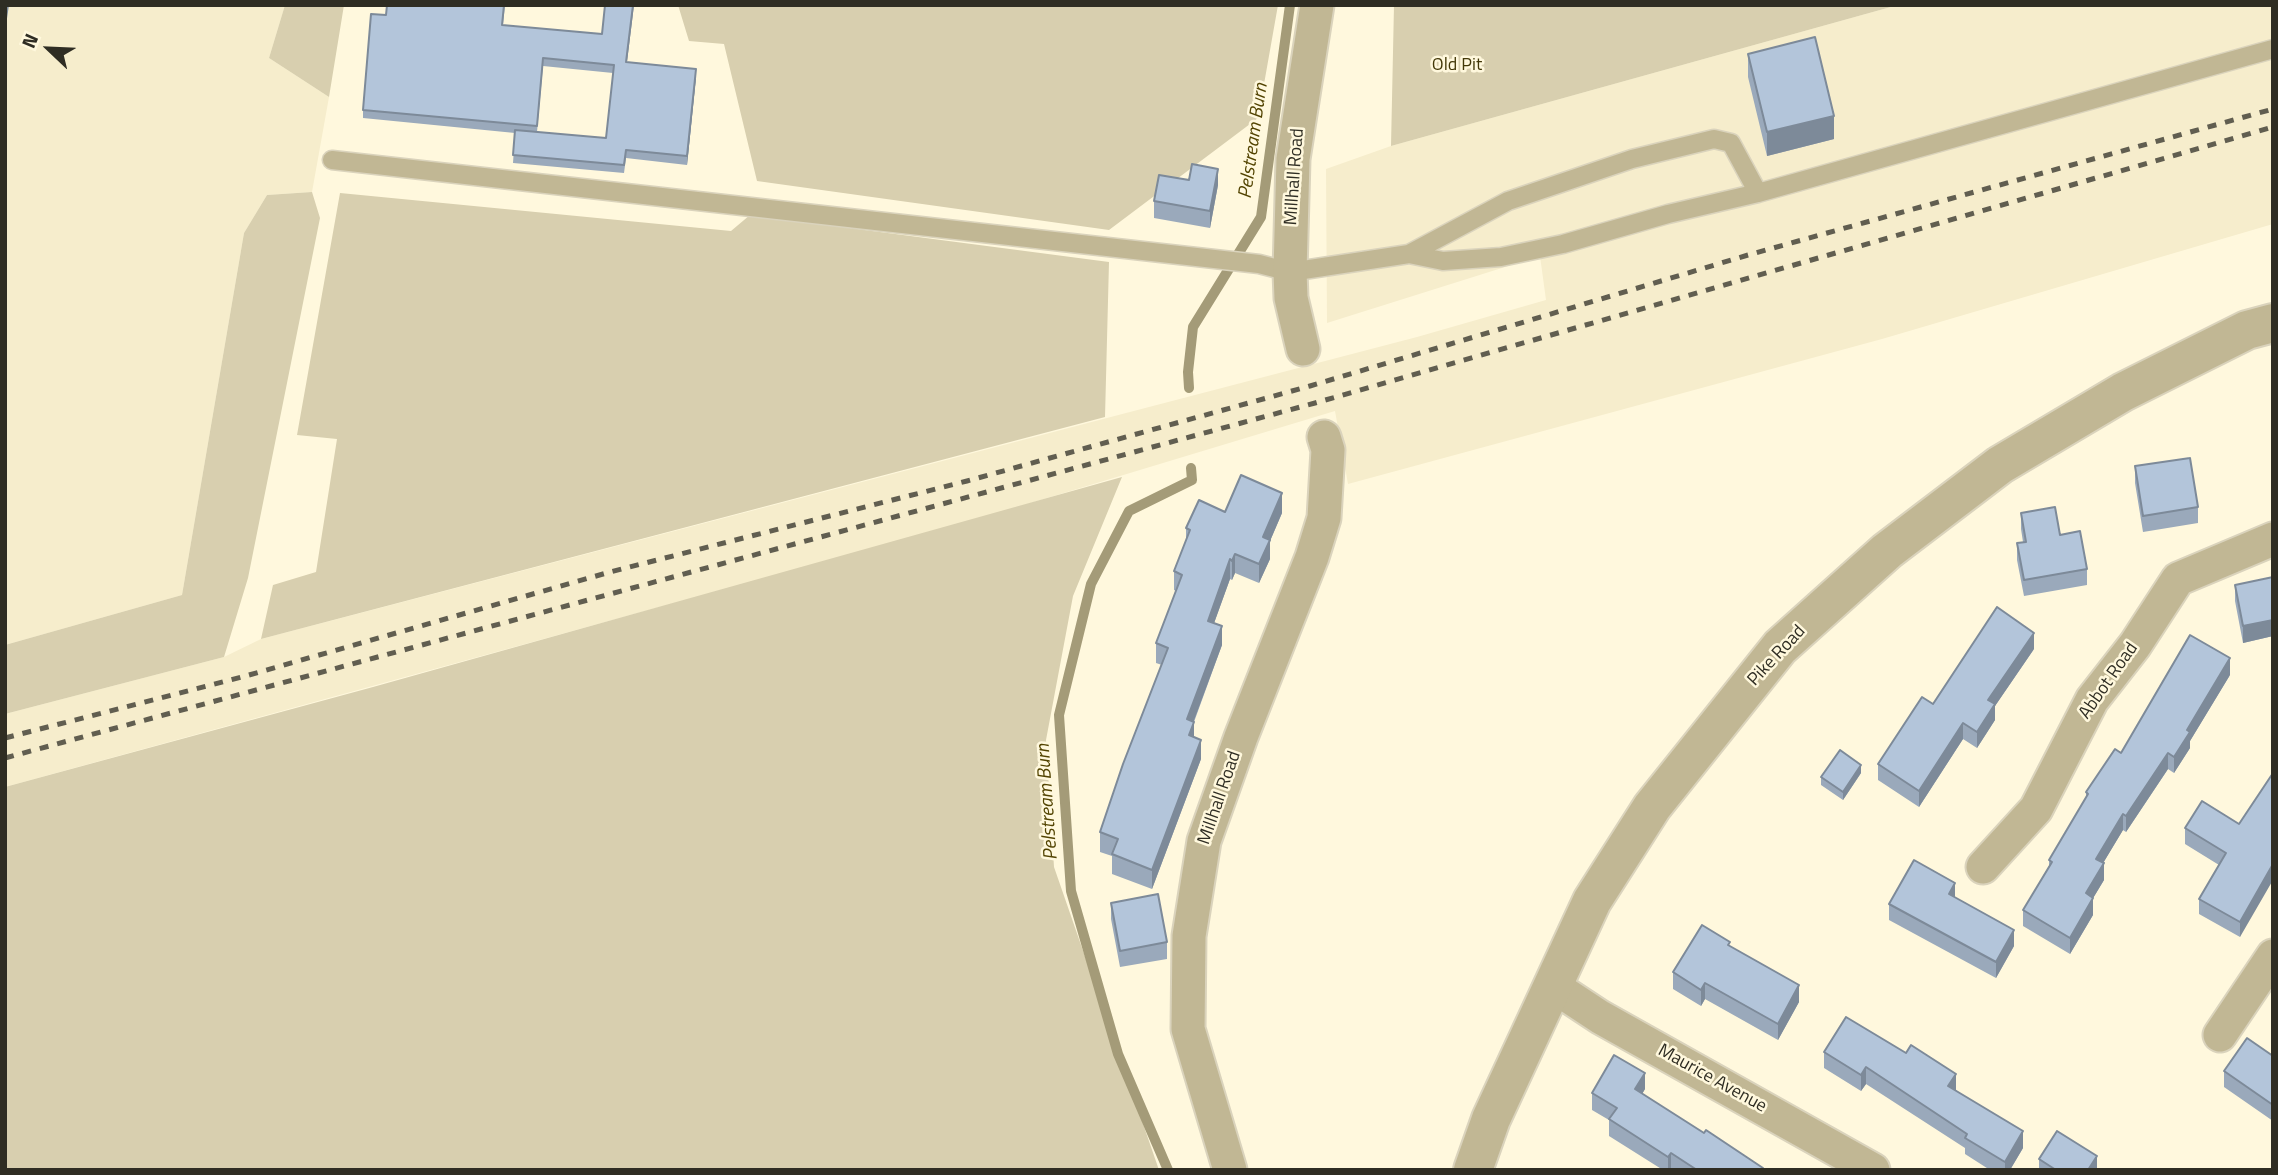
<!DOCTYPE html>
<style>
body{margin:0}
#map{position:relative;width:2278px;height:1175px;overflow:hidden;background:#fff8dd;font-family:"Titillium Web",sans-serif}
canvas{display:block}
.frame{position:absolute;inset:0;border:7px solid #2f2d23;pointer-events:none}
.north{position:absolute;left:14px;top:14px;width:70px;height:70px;-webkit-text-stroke:5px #fff8dd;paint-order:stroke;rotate:293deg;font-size:19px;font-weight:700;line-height:28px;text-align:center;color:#2f2d23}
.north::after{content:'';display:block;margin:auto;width:24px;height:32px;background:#2f2d23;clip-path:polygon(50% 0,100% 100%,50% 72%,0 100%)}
</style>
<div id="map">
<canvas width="2278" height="1175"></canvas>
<div class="frame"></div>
<div class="north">N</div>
</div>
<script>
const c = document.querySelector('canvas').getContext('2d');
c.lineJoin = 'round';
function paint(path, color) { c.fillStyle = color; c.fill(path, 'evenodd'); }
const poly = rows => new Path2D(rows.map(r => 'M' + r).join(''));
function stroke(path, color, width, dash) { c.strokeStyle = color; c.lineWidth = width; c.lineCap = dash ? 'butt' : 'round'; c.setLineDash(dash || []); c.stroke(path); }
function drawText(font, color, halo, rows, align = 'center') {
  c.font = font + ' "Titillium Web",sans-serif'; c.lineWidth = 5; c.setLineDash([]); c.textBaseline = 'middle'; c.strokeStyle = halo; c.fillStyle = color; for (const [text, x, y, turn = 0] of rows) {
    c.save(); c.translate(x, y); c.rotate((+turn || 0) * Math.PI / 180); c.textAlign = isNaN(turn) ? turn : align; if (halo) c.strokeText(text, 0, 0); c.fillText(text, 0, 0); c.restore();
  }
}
paint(poly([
 [5,5,285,5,269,58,329,97,312,192,267,195,244,233,182,595,5,645],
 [1898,5,2273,5,2273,224,1882,339,1348,484,1335,411,958,525,5,787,5,714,224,657,261,639,1417,337,1546,300,1540,256,1327,323,1326,169,1391,146]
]), '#f6edcc');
paint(poly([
 [285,5,344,5,329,97,269,58],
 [678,5,1278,5,1258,118,1109,230,757,181,724,44,689,41],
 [1394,5,1898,5,1391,146],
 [312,192,320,218,248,578,224,657,5,714,5,645,182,595,244,233,267,195],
 [340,193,731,231,750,215,1109,262,1105,417,261,639,273,585,316,572,337,439,297,435],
 [1122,477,1073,596,1046,740,1054,867,1159,1170,5,1170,5,787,373,687]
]), '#d8cfaf');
stroke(poly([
 [1189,388,1188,372,1193,327,1261,217,1290,5],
 [1168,1170,1118,1054,1071,891,1059,715,1091,584,1129,511,1192,480,1191,468]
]), '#a49b78', 10);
const service = poly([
 [332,160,1259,264,1290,272,1409,254,1443,261,1501,257,1563,244,1668,214,1758,193],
 [1409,254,1508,201,1632,159,1714,139,1731,143,1758,193,2273,49]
]);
const minor = poly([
 [1303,349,1291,298,1290,272,1293,159,1317,5],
 [1983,867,2036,809,2092,700,2135,645,2178,579,2273,539],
 [1553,986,1600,1017,1873,1170],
 [2220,1035,2273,956],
 [1230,1170,1188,1029,1189,936,1204,841,1241,737,1312,557,1324,518,1328,450,1324,437]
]);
const tertiary = poly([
 [1473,1170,1491,1119,1592,901,1652,807,1780,647,1887,551,2000,465,2123,392,2247,330,2273,323]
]);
stroke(service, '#dad3bc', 21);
stroke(minor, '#dad3bc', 37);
stroke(tertiary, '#dad3bc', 42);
stroke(service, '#c1b794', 18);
stroke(minor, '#c1b794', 33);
stroke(tertiary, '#c1b794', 38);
stroke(poly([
 [5,738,242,677,610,572,967,481,1310,386,1748,255,2273,109],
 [5,758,1315,403,2273,127]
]), '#615e50', 5, [9, 9]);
paint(poly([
 [387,5,505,5,503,25,627,62,696,77,687,165,626,158,624,173,513,163,515,133,363,118,363,110,386,15],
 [543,66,613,73,606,138,537,132],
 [1748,54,1834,139,1767,156,1748,77],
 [1189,180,1218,185,1210,228,1154,218,1154,201],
 [2135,466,2198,507,2198,523,2143,532,2135,483],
 [1225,512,1282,513,1270,541,1270,559,1259,583,1235,573,1232,580,1230,579,1214,623,1222,645,1194,722,1194,737,1201,759,1152,889,1112,874,1112,856,1100,852,1100,832,1162,665,1156,663,1156,643,1176,591,1174,590,1174,571,1186,541,1186,528],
 [2021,513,2060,535,2087,569,2087,585,2024,596,2017,560,2017,543,2023,542,2021,529],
 [2273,577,2273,636,2243,643,2235,601,2235,585],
 [2034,649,1995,706,1995,720,1977,748,1963,739,1919,807,1878,780,1878,764,1933,704],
 [2230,675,2190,741,2190,748,2174,773,2168,769,2126,832,2123,830,2103,863,2104,880,2093,898,2093,915,2070,954,2023,926,2023,910,2049,866,2049,860,2086,797,2086,792,2121,753],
 [1861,773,1843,800,1821,785,1821,777],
 [2273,773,2240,937,2199,914,2199,899,2219,865,2185,844,2185,828,2239,824],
 [1955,897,2014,946,1996,978,1889,920,1889,904],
 [1111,903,1167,942,1167,959,1120,967,1111,919],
 [1730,946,1799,1002,1778,1040,1705,999,1701,1006,1673,989,1673,972],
 [1824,1052,1956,1090,2023,1148,2010,1170,1990,1170,1965,1154,1965,1148,1866,1084,1861,1091,1824,1068],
 [2273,1056,2273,1121,2224,1087,2224,1071],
 [1645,1089,1642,1094,1763,1170,1663,1170,1609,1136,1609,1120,1592,1110,1592,1093],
 [2039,1159,2097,1170,2039,1170]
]), '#9aa9bb');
paint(poly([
 [5,5,9,5,5,32],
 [633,5,634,5,626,70,626,62],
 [696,69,696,77,687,165,687,156],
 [1834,116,1834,139,1767,156,1767,132],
 [1218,169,1218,185,1210,228,1210,211],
 [1282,493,1282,513,1270,541,1270,559,1259,583,1259,564,1263,537],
 [1235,554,1235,573,1232,580,1232,561],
 [1230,559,1230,579,1208,640,1208,621],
 [2273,620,2273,636,2243,643,2243,626],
 [1222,626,1222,645,1187,739,1187,719],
 [2034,633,2034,649,1995,706,1995,720,1977,748,1977,732,1988,700],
 [2230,658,2230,675,2190,741,2190,748,2174,773,2174,757,2187,730],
 [1194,722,1194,741,1189,735],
 [1963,723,1963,739,1919,807,1919,791],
 [1201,740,1201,759,1152,889,1152,870],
 [2168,753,2168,769,2126,832,2126,816],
 [1861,765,1861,773,1843,800,1843,792],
 [2123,814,2123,830,2096,875,2096,859],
 [2104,863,2104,880,2086,910,2086,893],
 [2273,864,2273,880,2240,937,2240,922],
 [1955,883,1955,899,1949,894],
 [2093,898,2093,915,2070,954,2070,938],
 [2014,930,2014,946,1996,978,1996,962],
 [1705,983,1705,999,1701,1006,1701,990],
 [1799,985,1799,1002,1778,1040,1778,1024],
 [1866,1067,1866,1084,1861,1091,1861,1075],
 [1645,1073,1645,1089,1635,1106,1635,1089],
 [1956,1074,1956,1090,1948,1102,1948,1086],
 [2023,1131,2023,1148,2010,1170,2005,1170,2005,1162],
 [1671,1153,1671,1169,1668,1170,1668,1157],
 [2097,1156,2097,1170,2088,1170]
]), '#7d8a99');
const building = poly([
 [387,5,504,5,502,25,602,34,605,5,633,5,626,62,696,69,687,156,626,150,624,165,513,155,515,130,606,138,614,65,543,58,537,126,363,110,371,14,386,15,387,5],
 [1815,37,1834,116,1767,132,1748,54,1815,37],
 [1192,164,1218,169,1210,211,1154,201,1159,175,1189,180,1192,164],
 [2190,458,2198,507,2143,516,2135,466,2190,458],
 [1241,475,1282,493,1263,537,1270,540,1259,564,1235,554,1232,561,1230,559,1208,621,1222,626,1187,719,1194,722,1189,735,1201,740,1152,870,1112,854,1118,839,1100,832,1123,764,1168,648,1156,643,1182,575,1174,571,1190,530,1186,528,1199,500,1225,512,1241,475],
 [2055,507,2060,535,2080,531,2087,569,2024,580,2017,543,2026,542,2021,513,2055,507],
 [2273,577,2273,620,2243,626,2235,585,2273,577],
 [1997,607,2034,633,1988,700,1995,704,1977,732,1963,723,1919,791,1878,764,1922,697,1933,704,1997,607],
 [2190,635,2230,658,2187,730,2190,732,2174,757,2168,753,2126,816,2123,814,2096,859,2104,863,2086,893,2093,898,2070,938,2023,910,2052,862,2049,860,2088,794,2086,792,2115,749,2121,753,2190,635],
 [1840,750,1861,765,1843,792,1821,777,1840,750],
 [2273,773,2273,864,2240,922,2199,899,2226,853,2185,828,2202,801,2239,824,2273,773],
 [1914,860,1955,883,1949,894,2014,930,1996,962,1889,904,1914,860],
 [1158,894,1167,942,1120,951,1111,903,1158,894],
 [1702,925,1730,942,1728,945,1799,985,1778,1024,1705,983,1701,990,1673,972,1702,925],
 [1846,1017,1906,1053,1911,1045,1956,1074,1948,1086,2023,1131,2005,1162,1965,1138,1967,1134,1866,1067,1861,1075,1824,1052,1846,1017],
 [2247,1038,2273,1056,2273,1105,2224,1071,2247,1038],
 [1614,1055,1645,1073,1635,1089,1704,1133,1706,1130,1763,1168,1762,1170,1697,1170,1671,1153,1668,1157,1609,1119,1617,1108,1592,1093,1614,1055],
 [2057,1131,2097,1156,2088,1170,2056,1170,2039,1159,2057,1131]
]);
paint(building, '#b3c5da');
stroke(building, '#7d8a99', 2);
drawText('18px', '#423707', '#fff8dd', [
 ["Old Pit",1457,66]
]);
drawText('18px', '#2f2d23', '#fff8dd', [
 ["Millhall Road",1295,177,-86],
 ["Pike Road",1777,656,-47],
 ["Abbot Road",2109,681,-55],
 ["Millhall Road",1220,798,-71],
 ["Maurice Avenue",1712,1079,29]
]);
drawText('italic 19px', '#524300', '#fff8dd', [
 ["Pelstream Burn",1254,141,-82],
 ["Pelstream Burn",1048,802,-94]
]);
</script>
